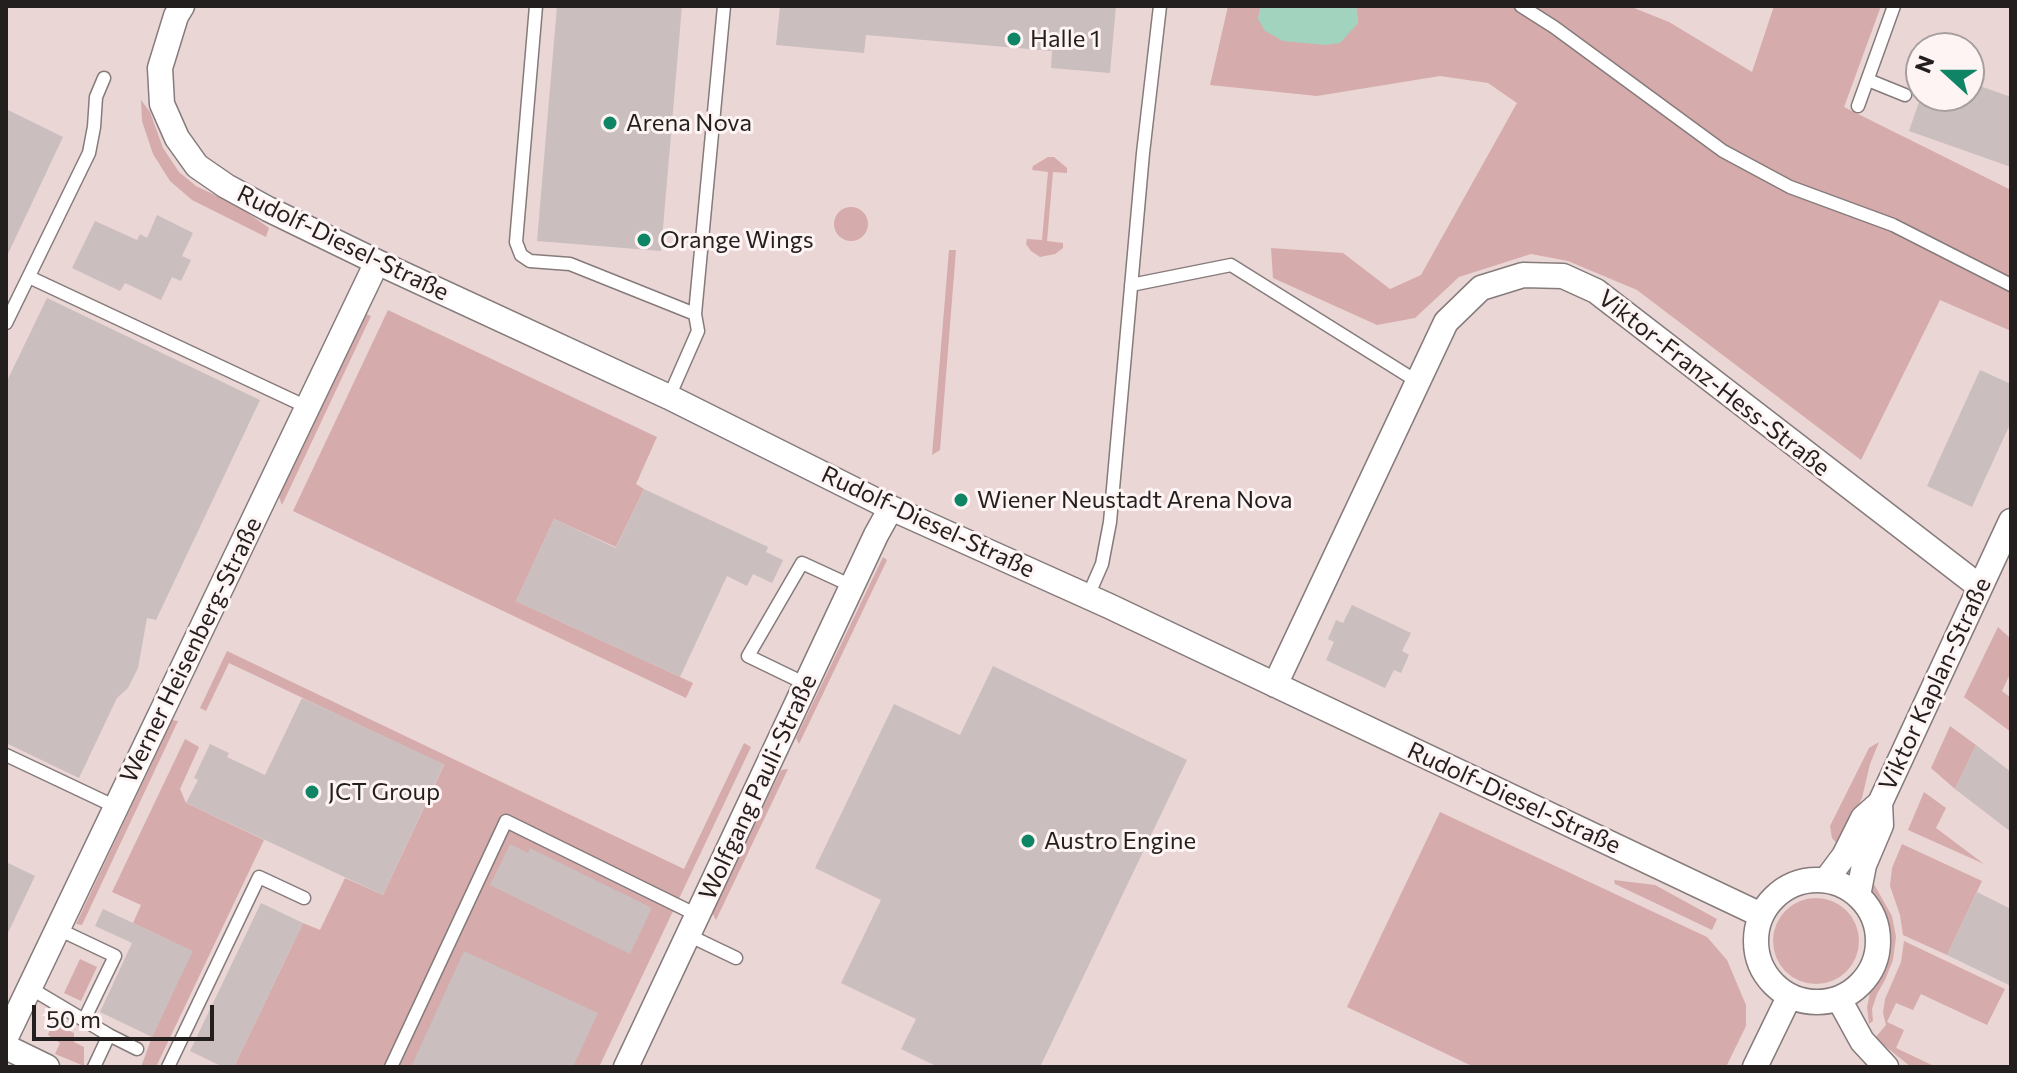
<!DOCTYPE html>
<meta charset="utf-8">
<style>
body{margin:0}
#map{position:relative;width:2017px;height:1073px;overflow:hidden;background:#f2e6e6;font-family:Commissioner,sans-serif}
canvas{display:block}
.frame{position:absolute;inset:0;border:8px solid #241f1f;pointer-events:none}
.north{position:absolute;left:1905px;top:32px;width:80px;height:80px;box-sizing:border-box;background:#fef4f4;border:2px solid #a79f9f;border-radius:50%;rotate:291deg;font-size:22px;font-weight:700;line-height:32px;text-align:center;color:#241f1f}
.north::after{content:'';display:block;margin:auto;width:28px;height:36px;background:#0f8566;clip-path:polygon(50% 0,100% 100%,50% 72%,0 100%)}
.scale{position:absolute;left:32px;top:1005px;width:182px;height:36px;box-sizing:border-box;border:4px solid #241f1f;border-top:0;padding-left:10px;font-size:24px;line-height:28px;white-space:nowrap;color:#241f1f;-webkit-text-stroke:6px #fef4f4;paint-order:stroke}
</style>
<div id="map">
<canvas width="2017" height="1073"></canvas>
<div class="frame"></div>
<div class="north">N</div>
<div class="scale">50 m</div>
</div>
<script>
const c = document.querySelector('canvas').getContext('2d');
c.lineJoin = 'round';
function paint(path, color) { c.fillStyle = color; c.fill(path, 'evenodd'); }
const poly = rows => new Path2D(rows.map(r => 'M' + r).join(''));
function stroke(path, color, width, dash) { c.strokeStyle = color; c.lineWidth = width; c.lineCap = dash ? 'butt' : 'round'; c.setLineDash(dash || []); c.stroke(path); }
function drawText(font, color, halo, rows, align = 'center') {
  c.font = font + ' Commissioner,sans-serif'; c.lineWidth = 6; c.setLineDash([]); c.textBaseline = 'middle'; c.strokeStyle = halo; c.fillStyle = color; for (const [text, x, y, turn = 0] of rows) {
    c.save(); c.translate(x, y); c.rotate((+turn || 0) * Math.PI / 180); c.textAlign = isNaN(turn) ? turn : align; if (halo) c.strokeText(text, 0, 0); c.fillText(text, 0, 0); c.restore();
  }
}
paint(poly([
 [6,6,2011,6,2011,1067,6,1067],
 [1921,48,1969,48,1969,96,1921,96]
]), '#ebd6d6');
paint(poly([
 [1228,6,1261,6,1258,19,1358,23,1356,6,1629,6,1669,22,1752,72,1774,6,1881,6,1844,107,2011,190,2011,331,1940,300,1861,460,1637,290,1568,261,1531,254,1459,277,1415,318,1377,325,1273,278,1271,248,1343,253,1390,289,1421,275,1517,103,1488,83,1440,76,1317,96,1210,85],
 [141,100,150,112,163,148,179,172,196,186,238,206,269,228,266,237,192,200,170,181,153,154,142,121],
 [1048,157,1054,157,1067,168,1067,173,1053,172,1047,241,1063,243,1063,248,1055,254,1040,257,1031,251,1026,244,1027,239,1042,240,1048,172,1032,170,1033,166],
 '834 224a17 17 0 1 1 34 0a17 17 0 1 1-34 0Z',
 [949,250,956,250,940,450,932,455],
 [388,310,657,437,636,484,644,489,616,547,554,519,516,601,693,683,686,698,293,511],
 [366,314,371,316,282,505,279,497],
 [883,557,887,560,799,744,796,738],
 [1998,627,2011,639,2011,672,2002,691,2011,698,2011,732,1964,697],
 [227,651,684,869,744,743,751,747,599,1067,234,1067,303,923,320,930,345,878,383,895,444,765,229,663,206,711,200,708],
 [172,720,178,721,82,925,76,924],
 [1950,726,1976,745,1955,789,1931,768],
 [185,739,199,747,180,789,186,803,264,840,156,1067,141,1067,152,1037,192,951,133,923,141,905,112,892],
 [1879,742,1870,764,1862,798,1838,845,1832,838,1830,826,1869,748],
 [788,769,716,920,712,913,781,770],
 [1924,792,1946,808,1936,828,1984,864,1908,830],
 [1440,812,1707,937,1727,960,1746,1005,1746,1026,1726,1067,1474,1067,1347,1007],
 [1902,844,1982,881,1947,955,1903,935,1900,915,1890,886,1892,868],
 [1871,879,1892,916,1896,937,1893,960,1885,980,1877,994,1872,1009,1873,1021,1869,1024,1867,1007,1870,993,1881,975,1887,959,1889,939,1887,920,1871,892],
 [1614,880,1655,885,1717,919,1712,930,1615,884],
 '1773 941a43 43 0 1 1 86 0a43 43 0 1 1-86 0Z',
 [1904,941,2005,989,1987,1025,1921,994,1913,1010,1896,1003,1887,1022,1904,1030,1896,1048,1936,1067,1911,1067,1875,1038,1886,1025,1883,1013,1885,999,1901,962],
 [80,959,97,967,81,1001,64,993],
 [52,1022,74,1033,74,1042,84,1047,84,1066,55,1054,60,1043,48,1035]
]), '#d6abac');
paint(poly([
 [1261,6,1356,6,1358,23,1340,43,1325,45,1283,41,1265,31,1258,19]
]), '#a1d3bf');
paint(poly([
 [557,6,682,6,661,251,537,241],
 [780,6,1116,6,1110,73,1051,68,1052,51,866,35,864,53,776,45],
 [1969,82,2011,97,2011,167,1909,131,1921,96,1969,96],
 [6,109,63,137,6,258],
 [157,215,193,233,182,256,191,260,181,281,172,277,161,300,125,283,120,291,72,268,95,221,137,240,140,234,147,238],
 [47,298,260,400,156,620,147,618,138,668,128,688,117,698,79,778,6,743,6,383],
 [1980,370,2011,384,2011,422,1972,507,1927,486],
 [644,489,768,547,766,552,783,560,772,583,753,574,747,586,727,576,680,677,516,601,554,519,616,548],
 [1352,605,1411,633,1402,651,1409,655,1401,673,1394,670,1385,688,1326,660,1334,642,1328,639,1336,620,1343,623],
 [993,666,1187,760,1040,1067,938,1067,901,1049,916,1019,841,983,881,900,815,868,894,704,960,735],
 [302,698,444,764,383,895,186,803,198,780,194,778,210,744,229,753,227,757,265,775],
 [1976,745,2011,772,2011,832,1955,789],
 [510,844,528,853,530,848,652,908,630,954,490,885],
 [6,862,35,876,6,937],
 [1977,892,2011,909,2011,986,1947,955],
 [261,903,303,923,234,1067,223,1067,190,1051],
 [103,909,193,951,152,1037,100,1012,132,943,95,926],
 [464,951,598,1013,573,1067,411,1067]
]), '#cabebe');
const service = poly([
 [536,6,516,242,521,255,530,261,570,264,695,314],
 [1521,6,1554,27,1723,151,1790,187,1893,225,2011,285],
 [1868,80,1905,95],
 [1858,106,1894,6],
 [29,277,307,407],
 [1131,285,1231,265,1418,382],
 [6,323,89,153,94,127,96,97,104,78],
 [669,397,698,331,695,314,724,6],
 [1088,596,1102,564,1110,522,1143,153,1160,6],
 [806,684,748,656,802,563,852,586],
 [6,755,116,807],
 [58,929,115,956,84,1020],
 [688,935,736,958],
 [30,988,109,1035,137,1049],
 [94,1067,109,1035],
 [168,1067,259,877,304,898],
 [391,1067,506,821,697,915]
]);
const minor = poly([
 [182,6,176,16,160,68,162,104,177,138,197,166,226,186,268,209,377,262,669,397,891,508,1109,606,1761,915],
 [1275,685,1446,322,1481,288,1523,275,1563,276,1596,291,1980,587],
 '1756 941a61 61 0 1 1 122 0a61 61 0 1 1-122 0Z',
 [1826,880,1844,856,1863,818,1880,803,2011,521],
 [1858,896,1864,865,1881,825,1880,803],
 [1839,999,1862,1041,1886,1067],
 [6,1037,377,262],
 [6,1047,47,1067],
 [626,1067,876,535,891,508],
 [1755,1067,1789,997]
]);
stroke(service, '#867b7b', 15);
stroke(minor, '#867b7b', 27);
stroke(service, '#fff', 12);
stroke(minor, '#fff', 24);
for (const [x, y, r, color] of [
 [1014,39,8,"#0f8566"],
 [610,123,8,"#0f8566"],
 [644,240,8,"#0f8566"],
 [961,500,8,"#0f8566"],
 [312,792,8,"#0f8566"],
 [1028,841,8,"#0f8566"]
]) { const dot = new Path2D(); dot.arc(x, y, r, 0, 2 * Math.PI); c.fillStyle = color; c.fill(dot); stroke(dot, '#fef4f4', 3); }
drawText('24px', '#241f1f', '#fef4f4', [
 ["Halle 1",1030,39],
 ["Arena Nova",626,123],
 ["Orange Wings",660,240],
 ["Wiener Neustadt Arena Nova",977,500],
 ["JCT Group",328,792],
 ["Austro Engine",1044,841]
], 'left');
drawText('24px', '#241f1f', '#fef4f4', [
 ["Rudolf-Diesel-Straße",343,243,26],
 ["Viktor-Franz-Hess-Straße",1714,383,38],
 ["Rudolf-Diesel-Straße",928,522,25],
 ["Werner Heisenberg-Straße",191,650,-64],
 ["Viktor Kaplan-Straße",1935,684,-65],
 ["Wolfgang Pauli-Straße",758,787,-65],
 ["Rudolf-Diesel-Straße",1514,798,25]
]);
</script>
